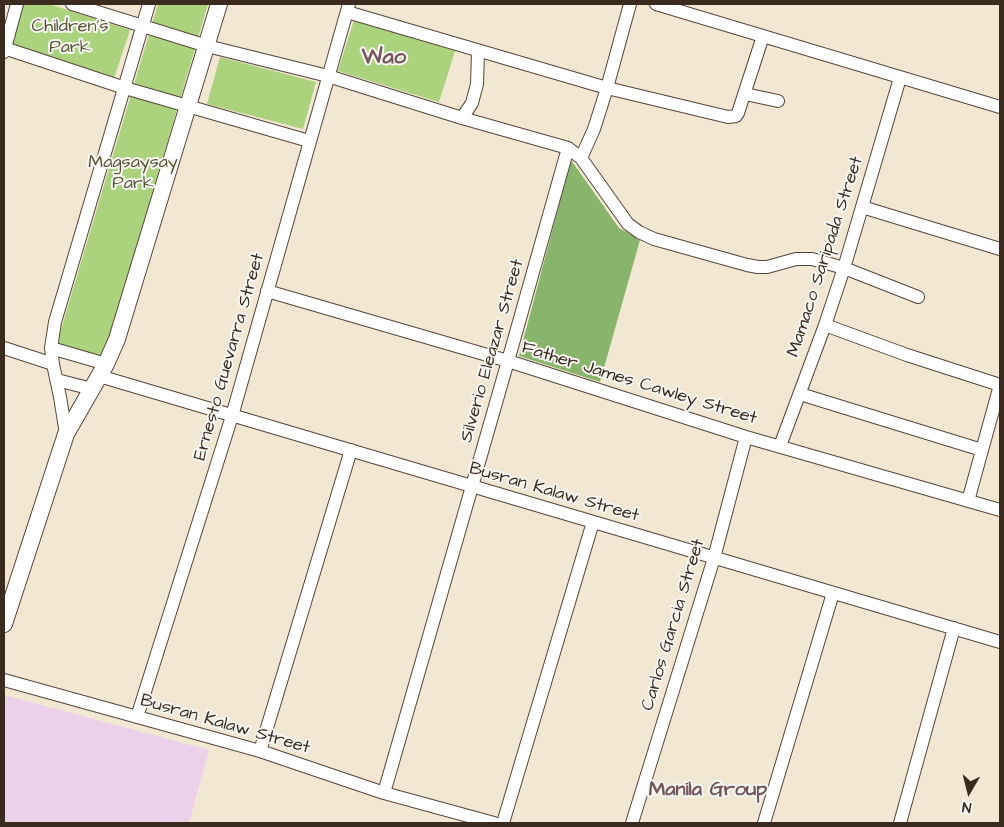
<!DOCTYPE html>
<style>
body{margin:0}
#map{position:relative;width:1004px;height:827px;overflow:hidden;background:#f2e7d3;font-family:"Architects Daughter",sans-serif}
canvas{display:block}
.frame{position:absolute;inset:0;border:5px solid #3b2a1e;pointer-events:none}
.north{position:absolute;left:944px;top:767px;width:50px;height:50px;-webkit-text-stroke:4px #f6f6f2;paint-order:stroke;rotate:188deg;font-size:14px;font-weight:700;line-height:20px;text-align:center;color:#3b2a1e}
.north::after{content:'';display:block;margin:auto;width:18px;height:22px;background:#3b2a1e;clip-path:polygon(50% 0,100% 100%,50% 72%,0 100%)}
</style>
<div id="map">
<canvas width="1004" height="827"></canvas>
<div class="frame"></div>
<div class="north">N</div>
</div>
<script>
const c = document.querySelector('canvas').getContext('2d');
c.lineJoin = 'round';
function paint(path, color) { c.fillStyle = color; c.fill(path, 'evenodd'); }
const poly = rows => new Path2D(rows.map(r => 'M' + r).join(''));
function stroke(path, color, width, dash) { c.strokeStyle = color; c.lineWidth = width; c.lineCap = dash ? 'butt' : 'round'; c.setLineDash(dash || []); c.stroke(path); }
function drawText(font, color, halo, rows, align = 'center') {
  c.font = font + ' "Architects Daughter",sans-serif'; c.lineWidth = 4; c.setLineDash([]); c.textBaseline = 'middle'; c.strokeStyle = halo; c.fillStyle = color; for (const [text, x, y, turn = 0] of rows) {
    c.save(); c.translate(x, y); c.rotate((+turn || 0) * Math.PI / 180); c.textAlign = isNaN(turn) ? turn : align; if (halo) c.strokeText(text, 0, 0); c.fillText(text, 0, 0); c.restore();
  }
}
paint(poly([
 [4,695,209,750,189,823,4,823]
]), '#ecd1ea');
paint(poly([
 [23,4,49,4,130,30,114,78,10,44],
 [158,4,208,4,104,357,57,343],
 [354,20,455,51,439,102,338,71],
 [220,57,316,82,303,129,207,104]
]), '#abd27d');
paint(poly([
 [571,160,619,228,640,240,600,382,519,356]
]), '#88b46c');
const minor = poly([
 [72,4,207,46,328,76,462,118,568,148,581,158,628,224,639,232,654,239,747,265,758,267,767,267,796,259,812,259,844,268,918,297],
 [656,4,1000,107],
 [347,12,607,88,728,117,736,116,738,113,763,36],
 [4,48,125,88,309,141],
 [4,52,17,4],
 [745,94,778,101],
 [462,118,472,103,477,84,478,52],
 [581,158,594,129,607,88,630,4],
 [862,207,1000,249],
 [267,291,508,361,746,437,1000,510],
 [825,325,907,355,1000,385],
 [4,348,53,364],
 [51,348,106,364],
 [99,376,1000,642],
 [57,380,92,389],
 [800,394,982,450],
 [66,434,60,397,53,364,51,348,55,322,149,4],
 [780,446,825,325,844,268,900,78],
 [968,501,1000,385],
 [4,680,260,751,384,793,494,823],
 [137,717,232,416,349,4],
 [260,751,351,450],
 [384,793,508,361,568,148],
 [503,823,593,522],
 [632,823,714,558,746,437],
 [764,823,833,593],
 [900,823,954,628]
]);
const major = poly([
 [4,624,66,434,106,364,117,339,219,4]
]);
stroke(minor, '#564639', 14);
stroke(major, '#564639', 18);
stroke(minor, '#fff', 12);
stroke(major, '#fff', 16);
drawText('18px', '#575436', '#f6f6f2', [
 ["Children's",70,27],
 ["Park",70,48],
 ["Magsaysay",133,163],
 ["Park",133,184]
]);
drawText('18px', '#3b2a1e', '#f6f6f2', [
 ["Mamaco Saripada Street",826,257,-72],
 ["Silverio Eleazar Street",493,351,-74],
 ["Ernesto Guevarra Street",230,357,-74],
 ["Father James Cawley Street",639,384,17],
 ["Busran Kalaw Street",554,493,16],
 ["Carlos Garcia Street",674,625,-73],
 ["Busran Kalaw Street",225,725,16]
]);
drawText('bold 20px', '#76565d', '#f6f6f2', [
 ["Manila Group",708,791]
]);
drawText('bold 22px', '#76565d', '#f6f6f2', [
 ["Wao",384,58]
]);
</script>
